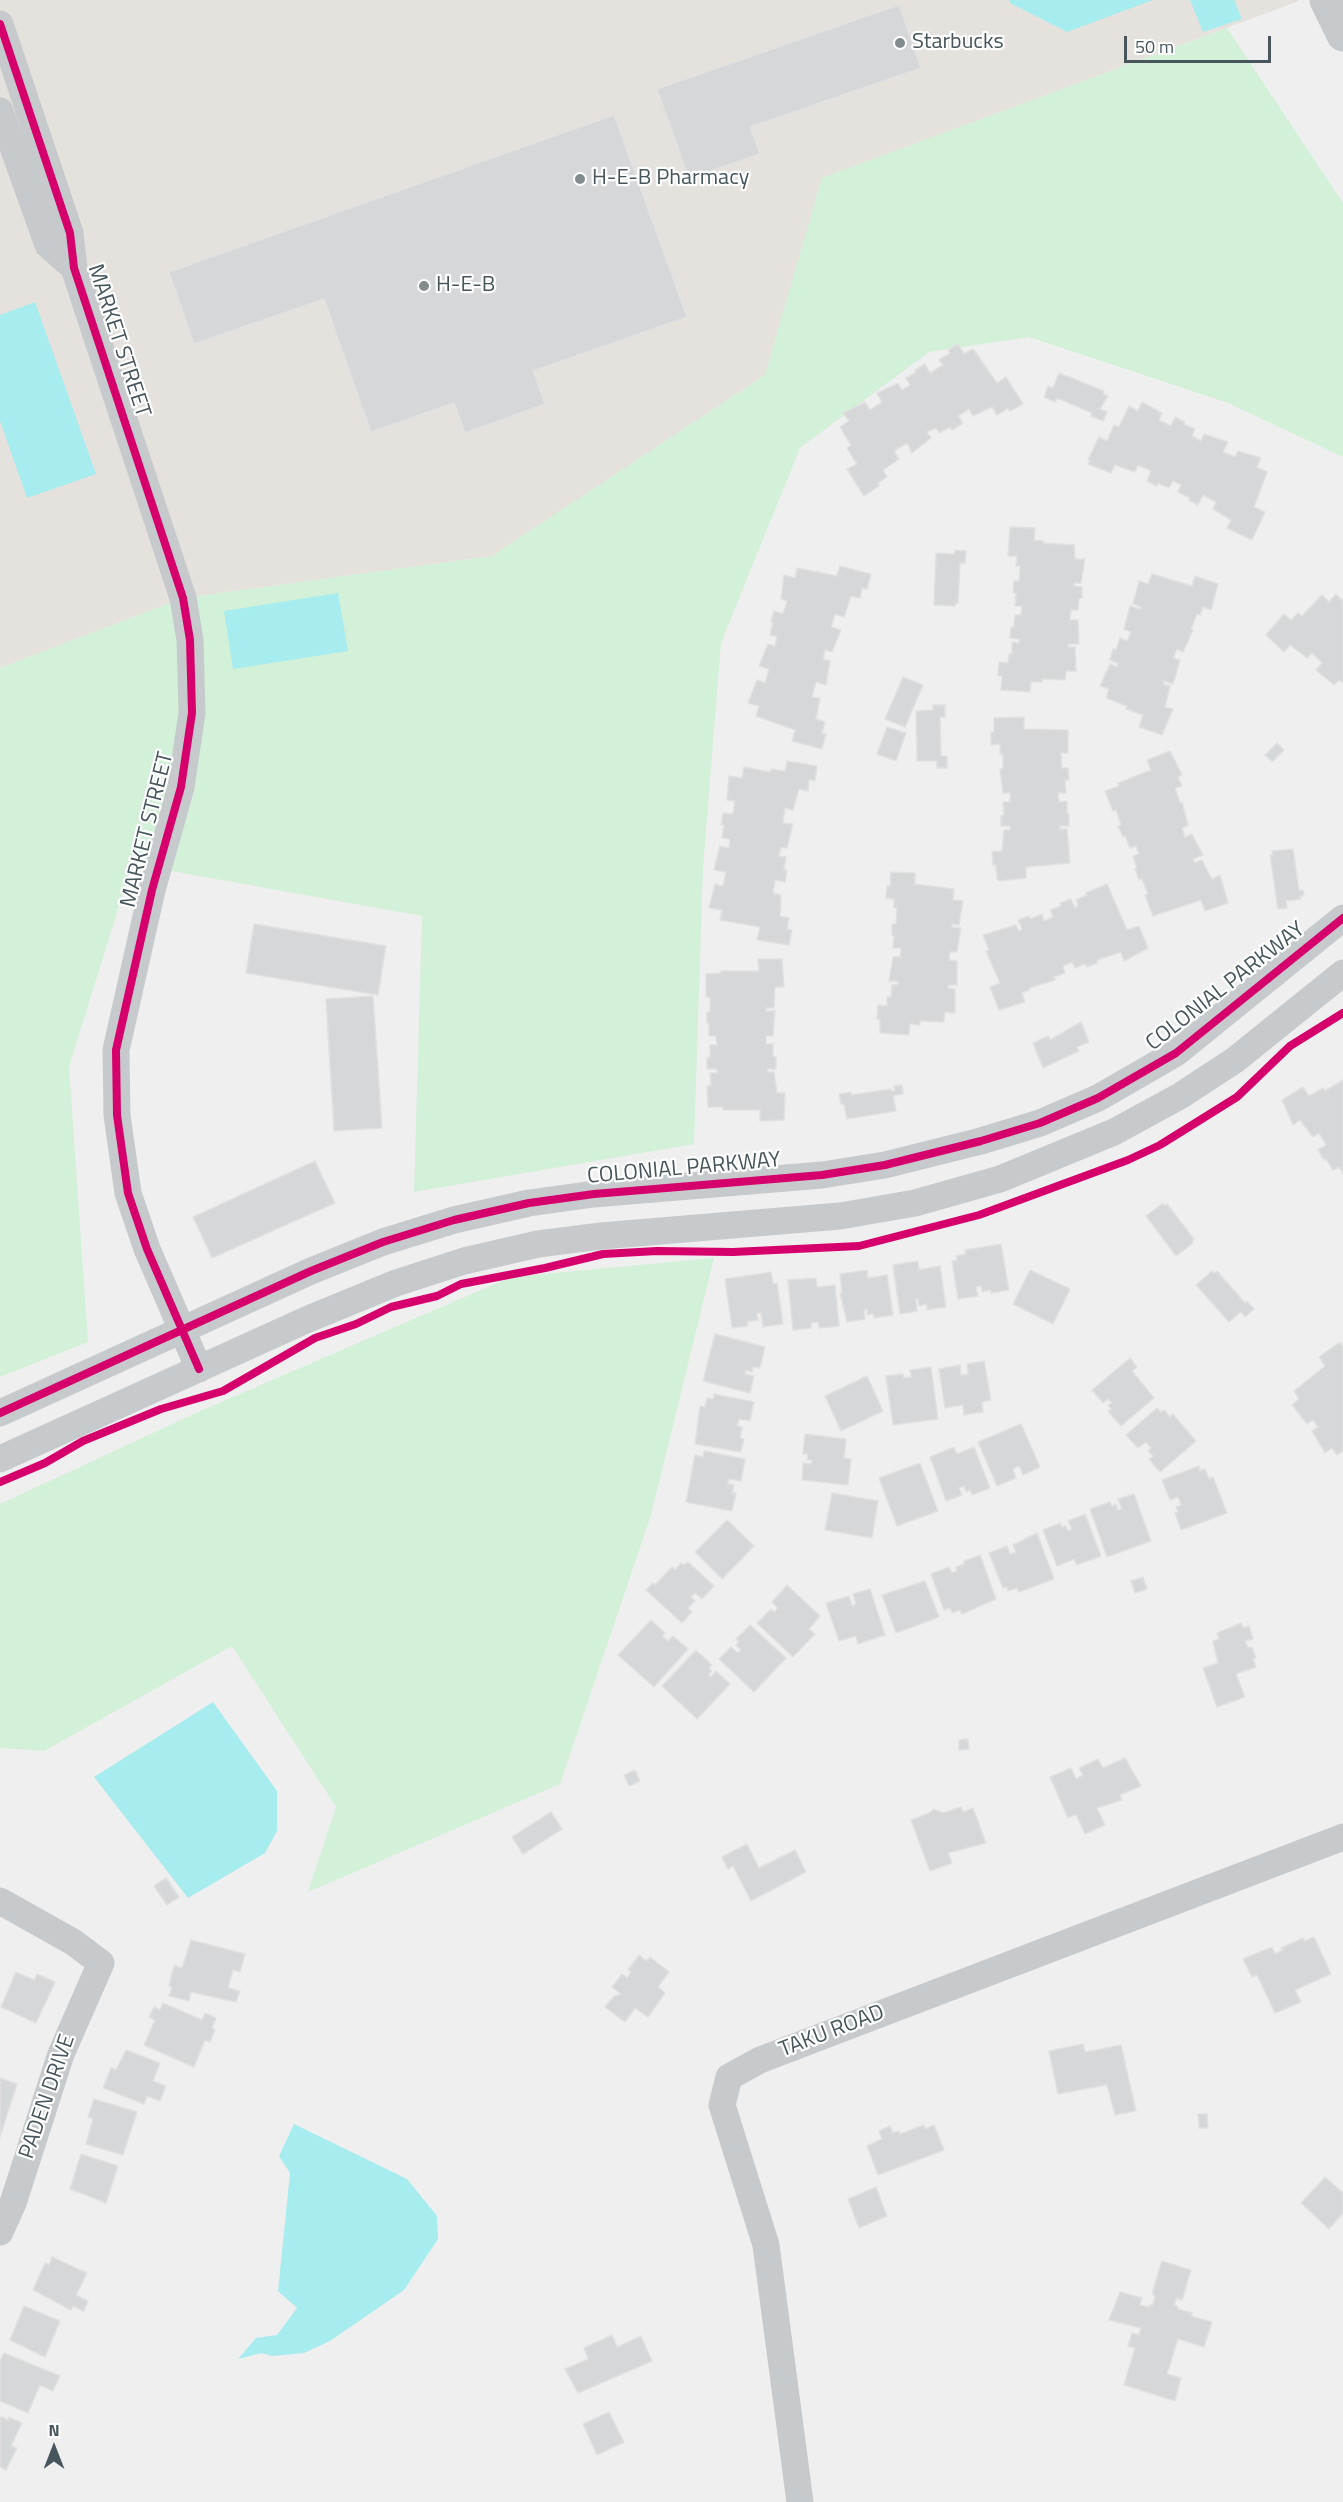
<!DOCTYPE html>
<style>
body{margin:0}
#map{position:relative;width:1343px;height:2502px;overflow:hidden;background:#f0efef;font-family:"Titillium Web",sans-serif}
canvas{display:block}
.north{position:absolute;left:24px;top:2418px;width:60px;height:60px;-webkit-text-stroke:4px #fff;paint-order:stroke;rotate:0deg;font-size:16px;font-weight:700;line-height:24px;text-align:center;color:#46565c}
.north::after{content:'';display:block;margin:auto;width:21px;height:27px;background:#46565c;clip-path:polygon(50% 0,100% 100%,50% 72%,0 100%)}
.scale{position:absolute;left:1124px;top:36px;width:147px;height:27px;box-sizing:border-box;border:3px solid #46565c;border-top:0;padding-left:8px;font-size:18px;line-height:21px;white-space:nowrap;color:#46565c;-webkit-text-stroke:4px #fff;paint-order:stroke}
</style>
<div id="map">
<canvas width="1343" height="2502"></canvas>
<div class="north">N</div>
<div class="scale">50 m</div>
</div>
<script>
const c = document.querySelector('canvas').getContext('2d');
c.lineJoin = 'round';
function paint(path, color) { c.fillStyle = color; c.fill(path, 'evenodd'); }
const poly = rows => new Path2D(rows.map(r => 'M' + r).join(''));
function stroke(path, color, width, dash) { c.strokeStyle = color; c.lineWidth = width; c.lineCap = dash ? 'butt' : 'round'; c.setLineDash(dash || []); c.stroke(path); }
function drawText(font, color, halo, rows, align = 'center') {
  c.font = font + ' "Titillium Web",sans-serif'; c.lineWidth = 4.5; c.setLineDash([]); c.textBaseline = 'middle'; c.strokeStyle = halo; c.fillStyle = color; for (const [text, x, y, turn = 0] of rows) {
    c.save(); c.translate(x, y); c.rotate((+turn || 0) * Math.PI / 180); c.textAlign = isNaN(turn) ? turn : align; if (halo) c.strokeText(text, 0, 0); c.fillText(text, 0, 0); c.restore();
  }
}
paint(poly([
 [0,0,1298,0,1299,1,823,178,765,375,492,556,183,598,0,668]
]), '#e5e2dd');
paint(poly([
 [1227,28,1343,203,1343,457,1228,403,1029,337,929,352,800,448,721,643,703,868,694,1144,414,1192,422,916,132,864,69,1067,88,1342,0,1377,0,668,183,598,492,556,765,375,822,178],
 [714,1258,651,1515,560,1784,308,1892,336,1807,232,1646,44,1751,0,1748,0,1504,198,1412,511,1277]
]), '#d3f0d9');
paint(poly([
 [1009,0,1153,0,1067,32,1010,3],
 [1190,0,1234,0,1242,19,1203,32],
 [35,302,96,474,27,498,0,421,0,315],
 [338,593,348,651,233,669,224,611],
 [213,1702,277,1791,277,1831,265,1853,188,1898,94,1777],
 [294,2124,407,2179,437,2216,438,2239,404,2290,330,2341,304,2353,272,2356,262,2353,238,2359,256,2338,277,2335,297,2308,278,2291,290,2173,279,2156]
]), '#a7ecee');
const building = poly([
 [899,5,921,68,750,127,760,154,689,178,657,89,899,5],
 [614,115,687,317,533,371,545,404,465,433,454,403,371,432,324,299,194,344,169,272,614,115],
 [958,344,964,354,973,349,997,383,1006,377,1023,404,1010,411,1008,408,997,415,992,407,973,416,969,409,958,416,963,423,952,430,950,427,939,433,936,428,927,432,931,438,912,453,907,443,894,451,899,459,883,470,887,477,878,483,879,486,864,496,847,469,857,464,847,448,851,445,840,427,849,421,843,413,865,402,870,410,882,402,877,393,898,383,902,390,910,385,906,378,916,372,915,370,925,364,930,373,943,365,939,360,950,353,948,350,958,344],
 [1059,373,1104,391,1103,394,1108,396,1100,409,1107,412,1103,421,1091,416,1092,413,1057,398,1055,402,1044,397,1048,386,1053,388,1059,373],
 [1142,402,1162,413,1159,420,1171,426,1175,417,1185,422,1184,424,1195,429,1192,436,1201,441,1204,434,1228,442,1223,452,1235,457,1238,451,1261,458,1257,467,1267,472,1254,507,1265,512,1252,540,1227,528,1231,520,1213,509,1216,502,1203,495,1198,505,1189,500,1190,498,1178,492,1181,485,1173,481,1169,488,1158,483,1157,486,1147,481,1151,471,1138,465,1135,472,1115,465,1111,473,1088,464,1090,461,1088,460,1099,437,1107,441,1114,425,1119,427,1129,406,1138,411,1142,402],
 [1010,527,1035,528,1034,540,1043,541,1043,543,1074,545,1075,559,1085,559,1081,583,1074,583,1074,586,1082,587,1082,598,1079,598,1078,610,1071,610,1070,620,1078,620,1079,644,1068,644,1068,647,1075,647,1076,671,1066,671,1065,680,1042,679,1042,682,1031,682,1030,692,1001,690,1002,676,998,676,999,662,1008,663,1009,654,1012,654,1012,642,1019,643,1019,639,1010,638,1011,627,1014,627,1015,615,1021,615,1022,606,1015,606,1016,593,1013,593,1014,581,1019,581,1020,566,1016,566,1017,556,1008,556,1010,527],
 [955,550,966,551,965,563,960,563,958,603,955,603,955,606,934,605,936,553,954,554,955,550],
 [840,566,871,574,867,589,862,588,860,598,851,596,844,617,835,614,831,627,841,630,832,652,825,650,823,659,830,661,826,685,816,682,812,697,820,698,816,719,825,722,822,733,826,734,822,749,792,741,795,730,756,716,759,706,748,703,757,680,765,683,769,669,759,666,768,644,775,646,777,637,770,635,773,623,771,622,774,611,783,614,787,601,781,599,784,575,795,578,797,568,837,576,840,566],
 [1152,574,1192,586,1195,576,1218,584,1211,610,1203,607,1200,615,1197,614,1191,629,1193,630,1183,652,1177,649,1173,658,1180,660,1173,684,1164,681,1163,684,1170,686,1165,707,1173,709,1162,735,1139,727,1143,715,1126,709,1127,706,1106,698,1109,689,1100,686,1110,664,1117,667,1118,663,1110,660,1113,649,1116,650,1120,638,1127,641,1131,632,1124,629,1130,606,1140,609,1141,607,1133,604,1139,581,1148,584,1152,574],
 [1336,594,1343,601,1343,683,1339,680,1334,685,1316,670,1322,663,1312,653,1307,658,1290,645,1284,652,1266,635,1284,614,1291,620,1298,613,1302,616,1322,595,1329,602,1336,594],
 [903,677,923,685,905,727,885,719,903,677],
 [933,705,945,705,945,717,940,717,941,756,947,756,947,768,937,768,937,761,917,761,916,711,933,710,933,705],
 [1024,717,1024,729,1068,730,1068,753,1061,753,1062,768,1068,768,1069,780,1065,780,1066,793,1058,793,1059,802,1067,801,1067,814,1069,814,1069,826,1059,826,1060,829,1067,829,1070,863,1026,867,1026,878,999,881,997,879,996,865,993,865,992,852,1002,851,1004,830,1010,830,1010,826,1001,826,1001,816,1004,815,1003,802,1010,802,1010,793,1003,793,1000,769,1003,769,1003,754,1000,754,1000,744,991,745,991,732,994,732,994,718,1024,717],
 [887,727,906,733,896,761,877,754,887,727],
 [1277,743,1284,750,1272,762,1265,755,1277,743],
 [1170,751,1182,775,1178,777,1182,786,1175,788,1180,803,1182,802,1188,825,1182,828,1185,837,1192,834,1203,855,1193,859,1195,863,1202,860,1212,879,1220,875,1228,903,1205,911,1201,900,1153,916,1145,895,1148,894,1142,879,1139,880,1135,869,1137,868,1133,856,1139,854,1136,846,1130,848,1125,836,1123,837,1118,826,1121,825,1116,810,1113,811,1105,791,1119,786,1118,783,1151,770,1147,760,1170,751],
 [787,761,817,766,815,781,809,780,808,791,799,789,793,810,785,808,783,823,793,824,787,848,781,847,779,856,786,857,784,870,787,870,785,882,775,880,773,893,781,895,780,916,789,918,787,929,792,930,789,945,757,940,760,927,720,920,722,910,709,908,715,884,723,886,726,872,714,870,720,846,729,848,730,839,722,838,724,825,721,825,723,813,733,814,735,801,727,800,729,776,742,778,744,767,770,772,771,769,785,771,787,761],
 [1293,849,1299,890,1303,890,1304,896,1300,896,1301,899,1286,901,1287,908,1278,909,1270,855,1273,855,1272,851,1293,849],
 [891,872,915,873,915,884,954,889,953,900,963,901,959,925,952,924,952,927,961,928,957,952,950,952,949,960,957,961,957,985,948,985,948,988,955,989,955,1013,945,1012,944,1022,920,1021,920,1025,910,1024,909,1035,880,1033,880,1019,877,1019,878,1005,887,1006,887,997,891,997,892,985,898,985,898,981,889,981,893,957,900,957,901,948,893,948,894,936,892,935,892,924,896,924,897,908,894,908,894,899,886,898,887,886,890,886,891,872],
 [1107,884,1127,930,1139,926,1148,948,1124,961,1121,952,1097,960,1097,963,1087,967,1085,964,1075,968,1072,962,1063,966,1065,973,1054,977,1055,980,1029,988,1030,990,1022,993,1025,1002,999,1010,990,987,1000,983,986,951,989,950,983,935,1016,925,1019,931,1022,929,1018,920,1029,916,1030,919,1042,914,1044,921,1053,917,1050,910,1061,906,1060,903,1071,899,1075,908,1078,906,1076,900,1087,895,1086,893,1107,884],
 [254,924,386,946,378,995,246,973,254,924],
 [758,959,782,959,784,987,775,987,774,1008,766,1008,766,1011,775,1011,773,1036,766,1036,766,1044,773,1044,773,1057,776,1057,776,1069,767,1069,767,1072,774,1072,777,1093,785,1093,784,1120,760,1121,760,1110,723,1110,723,1107,708,1107,707,1086,711,1086,710,1073,717,1073,717,1069,707,1069,707,1058,710,1058,710,1045,717,1045,716,1036,709,1036,709,1023,707,1023,707,1012,710,1012,710,997,706,997,706,974,721,973,721,971,759,971,758,959],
 [373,996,382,1128,334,1131,326,999,373,996],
 [1081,1022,1089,1042,1077,1047,1079,1051,1043,1068,1033,1043,1048,1036,1050,1040,1081,1022],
 [1343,1080,1343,1174,1339,1167,1333,1170,1326,1159,1324,1160,1318,1150,1326,1145,1319,1133,1313,1137,1300,1120,1293,1125,1282,1100,1303,1087,1309,1096,1323,1088,1325,1091,1343,1080],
 [902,1085,903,1094,893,1096,896,1111,847,1119,844,1104,841,1104,839,1094,851,1092,852,1095,891,1089,891,1091,895,1091,894,1086,902,1085],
 [315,1161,335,1203,212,1258,193,1217,315,1161],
 [1163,1203,1165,1206,1167,1204,1194,1239,1192,1241,1193,1243,1176,1256,1146,1216,1163,1203],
 [1001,1244,1009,1290,991,1293,990,1290,982,1292,981,1286,976,1287,978,1296,958,1299,952,1261,957,1261,956,1256,966,1254,965,1250,1001,1244],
 [918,1261,919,1270,940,1266,946,1307,927,1310,927,1304,919,1306,918,1299,916,1299,917,1311,900,1314,893,1265,918,1261],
 [867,1270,868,1278,887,1275,893,1315,874,1318,873,1314,867,1315,867,1309,864,1310,865,1319,847,1322,840,1293,842,1293,840,1274,867,1270],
 [1030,1270,1070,1289,1053,1324,1013,1304,1030,1270],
 [1212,1271,1214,1273,1217,1271,1245,1303,1247,1301,1254,1309,1245,1317,1241,1312,1229,1322,1196,1285,1212,1271],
 [771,1272,773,1284,777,1283,783,1324,763,1327,761,1313,757,1313,758,1320,747,1322,748,1326,732,1328,725,1279,771,1272],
 [816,1278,817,1287,835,1285,839,1326,819,1328,818,1322,811,1323,811,1328,793,1330,788,1280,816,1278],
 [715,1334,765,1347,760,1368,753,1367,752,1372,746,1370,745,1374,754,1376,750,1393,703,1381,715,1334],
 [1340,1342,1343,1347,1343,1451,1337,1455,1332,1448,1325,1453,1312,1431,1318,1427,1313,1420,1307,1424,1292,1405,1299,1399,1294,1391,1325,1366,1319,1357,1340,1342],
 [1130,1358,1137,1367,1132,1371,1154,1398,1121,1426,1108,1411,1111,1409,1108,1405,1112,1403,1108,1399,1103,1403,1092,1390,1130,1358],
 [984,1361,991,1400,982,1402,983,1412,964,1415,963,1405,945,1408,939,1369,960,1365,961,1375,968,1374,967,1364,984,1361],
 [931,1367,938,1419,893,1425,886,1376,903,1374,904,1378,911,1377,910,1370,931,1367],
 [867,1376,883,1411,841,1431,825,1396,867,1376],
 [714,1394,754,1402,750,1421,739,1419,737,1426,742,1427,740,1438,744,1439,741,1452,695,1444,700,1406,705,1407,707,1398,713,1399,714,1394],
 [1157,1408,1161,1412,1164,1410,1170,1417,1173,1414,1196,1441,1160,1472,1149,1459,1153,1456,1148,1451,1151,1448,1146,1442,1138,1448,1126,1435,1157,1408],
 [1021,1424,1040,1467,1023,1475,1019,1466,1013,1469,1016,1478,997,1486,978,1442,1021,1424],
 [805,1434,846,1439,844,1458,851,1459,848,1485,802,1480,803,1463,811,1464,812,1460,807,1460,808,1454,803,1454,805,1434],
 [954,1447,957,1454,974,1447,990,1488,972,1495,970,1490,966,1492,964,1486,959,1488,962,1495,946,1501,930,1457,954,1447],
 [704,1451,745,1459,741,1481,729,1479,728,1484,734,1485,732,1493,736,1493,732,1511,686,1502,695,1455,703,1457,704,1451],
 [920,1463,938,1511,897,1526,879,1478,920,1463],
 [1199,1466,1200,1471,1205,1469,1209,1479,1213,1477,1227,1513,1181,1530,1175,1513,1178,1512,1176,1507,1181,1505,1178,1497,1170,1500,1162,1480,1199,1466],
 [832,1493,878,1501,872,1538,825,1530,832,1493],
 [1134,1494,1151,1541,1107,1557,1090,1509,1110,1502,1112,1506,1116,1504,1118,1510,1122,1509,1118,1499,1134,1494],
 [1085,1514,1101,1556,1077,1565,1074,1559,1057,1566,1043,1530,1060,1523,1062,1527,1066,1526,1068,1531,1072,1529,1068,1521,1085,1514],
 [727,1520,754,1546,722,1579,695,1552,727,1520],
 [1037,1533,1054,1579,1019,1592,1017,1588,1008,1591,1007,1587,1003,1588,989,1553,1007,1546,1010,1554,1016,1552,1013,1545,1037,1533],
 [980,1555,996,1599,962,1614,960,1610,952,1613,950,1608,944,1610,931,1574,949,1567,952,1573,957,1571,956,1567,964,1564,964,1561,980,1555],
 [688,1562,714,1586,702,1599,695,1593,691,1597,695,1601,688,1608,692,1612,682,1623,646,1590,653,1583,655,1585,672,1567,675,1570,681,1563,684,1565,688,1562],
 [1143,1577,1147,1589,1135,1593,1131,1581,1143,1577],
 [925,1581,939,1617,896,1633,882,1595,925,1581],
 [787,1585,820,1616,809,1629,815,1634,793,1657,757,1623,771,1609,774,1612,778,1608,772,1602,787,1585],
 [870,1589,885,1635,858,1644,856,1636,839,1641,826,1603,849,1596,852,1606,856,1604,853,1594,870,1589],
 [651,1620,665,1633,662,1636,668,1641,673,1636,688,1649,654,1687,618,1655,651,1620],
 [1241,1623,1243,1628,1249,1626,1253,1639,1245,1641,1248,1648,1252,1647,1256,1658,1253,1659,1256,1667,1236,1674,1245,1697,1217,1707,1203,1668,1218,1663,1213,1641,1219,1639,1217,1633,1241,1623],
 [750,1625,786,1658,754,1692,719,1659,731,1647,738,1653,741,1650,736,1645,739,1642,736,1639,750,1625],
 [696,1650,712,1665,709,1668,712,1671,708,1675,711,1677,716,1671,730,1684,697,1719,662,1686,696,1650],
 [968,1739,969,1749,959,1750,959,1740,968,1739],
 [1125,1758,1141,1786,1120,1795,1122,1800,1097,1808,1105,1825,1085,1834,1076,1814,1068,1818,1050,1777,1071,1768,1076,1779,1083,1775,1079,1768,1098,1759,1103,1768,1125,1758],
 [635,1770,640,1781,629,1786,624,1775,635,1770],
 [961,1807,963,1812,973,1808,986,1843,948,1853,952,1863,930,1871,911,1820,929,1813,934,1809,943,1813,961,1807],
 [551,1812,562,1829,523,1854,512,1837,551,1812],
 [747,1844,759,1868,795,1850,806,1872,751,1901,733,1866,728,1869,722,1857,747,1844],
 [166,1878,179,1897,167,1905,154,1886,166,1878],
 [1314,1937,1331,1974,1295,1990,1301,2002,1275,2013,1257,1975,1252,1977,1243,1959,1272,1947,1275,1954,1283,1950,1281,1948,1303,1938,1305,1941,1314,1937],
 [191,1940,245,1954,240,1972,233,1970,228,1988,240,1991,236,2002,191,1992,189,2001,169,1996,172,1987,169,1986,174,1965,182,1968,191,1940],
 [639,1955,646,1961,650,1957,669,1972,658,1987,665,1993,648,2017,635,2008,625,2022,605,2007,614,1996,621,1994,612,1987,622,1974,627,1978,631,1972,628,1970,639,1955],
 [16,1972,34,1980,37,1974,55,1982,36,2023,1,2007,16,1972],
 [163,2003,202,2020,205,2013,216,2018,212,2028,215,2030,210,2042,205,2040,194,2067,144,2045,155,2020,149,2017,154,2007,160,2010,163,2003],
 [1083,2044,1085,2052,1121,2045,1136,2111,1115,2115,1107,2085,1058,2094,1049,2051,1083,2044],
 [126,2050,160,2063,153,2081,166,2086,160,2101,147,2096,144,2104,103,2088,111,2068,116,2070,126,2050],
 [0,2078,17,2084,0,2137,0,2078],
 [94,2099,137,2112,123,2155,86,2144,93,2119,88,2117,94,2099],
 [1198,2114,1207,2114,1208,2128,1199,2128,1198,2114],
 [924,2125,925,2129,934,2125,944,2150,878,2175,867,2146,882,2139,879,2131,890,2126,893,2133,899,2131,900,2134,924,2125],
 [81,2154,118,2166,106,2203,70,2189,81,2154],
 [1325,2177,1343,2193,1343,2213,1329,2229,1301,2203,1325,2177],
 [876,2187,887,2216,859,2228,848,2199,876,2187],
 [52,2257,87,2273,76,2295,88,2301,84,2311,73,2306,71,2310,33,2290,45,2263,49,2265,52,2257],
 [1162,2261,1191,2270,1182,2300,1177,2298,1174,2305,1178,2307,1178,2309,1192,2313,1191,2316,1212,2322,1204,2347,1178,2339,1167,2374,1181,2378,1175,2401,1124,2385,1135,2348,1128,2346,1132,2333,1139,2335,1141,2328,1109,2320,1120,2292,1142,2298,1140,2305,1149,2307,1150,2305,1153,2305,1155,2296,1153,2295,1153,2290,1162,2261],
 [24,2306,60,2321,45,2357,10,2340,24,2306],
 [612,2335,617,2347,641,2336,652,2361,578,2393,565,2369,588,2359,584,2348,612,2335],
 [4,2353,60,2376,53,2391,40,2385,28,2413,0,2401,0,2360,4,2353],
 [609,2412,624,2442,597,2455,583,2424,609,2412],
 [0,2416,8,2420,9,2417,22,2423,11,2446,17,2448,6,2470,0,2467,0,2416]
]);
paint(building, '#d6d7d8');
stroke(building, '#e1e1e2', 1.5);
stroke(poly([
 [0,24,70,233,74,268,183,598,190,640,192,713,181,787,152,890,116,1050,117,1115,128,1193,147,1249,199,1369],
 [0,111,48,245,74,268],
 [0,1413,311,1271,383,1242,454,1220,529,1203,594,1194,822,1175,885,1165,981,1141,1040,1123,1098,1098,1176,1053,1343,918],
 [0,1459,306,1320,396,1283,464,1261,538,1244,601,1236,840,1216,915,1203,1000,1179,1114,1132,1180,1096,1235,1060,1343,973],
 [0,1901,73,1942,101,1963,61,2054,13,2203,0,2232],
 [800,2502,766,2245,722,2105,729,2077,760,2060,1343,1837]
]), '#c7cacc', 27);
stroke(poly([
 [1326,0,1343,35]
]), '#c5c9cb', 33);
stroke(poly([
 [0,24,70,233,74,268,183,598,190,640,192,713,181,787,152,890,116,1050,117,1115,128,1193,147,1249,199,1369],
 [0,1413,311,1271,383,1242,454,1220,529,1203,594,1194,822,1175,885,1165,981,1141,1040,1123,1098,1098,1176,1053,1343,918],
 [0,1482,45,1463,83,1441,161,1409,223,1391,315,1338,356,1324,391,1307,437,1296,461,1284,545,1268,603,1254,657,1251,733,1252,859,1246,979,1215,1128,1160,1160,1145,1237,1097,1290,1046,1343,1013]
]), '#d6006c', 8);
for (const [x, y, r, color] of [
 [900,43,6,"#828c8f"],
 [580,179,6,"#828c8f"],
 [424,286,6,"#828c8f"]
]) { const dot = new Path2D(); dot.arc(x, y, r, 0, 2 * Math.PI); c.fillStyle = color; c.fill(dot); stroke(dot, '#fff', 2); }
drawText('22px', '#46565c', '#fff', [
 ["Starbucks",912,43],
 ["H-E-B Pharmacy",592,179],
 ["H-E-B",436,286]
], 'left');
drawText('22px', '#46565c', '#fff', [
 ["MARKET STREET",118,341,72],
 ["MARKET STREET",148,830,-76],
 ["COLONIAL PARKWAY",1226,987,-38],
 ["COLONIAL PARKWAY",684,1169,-5],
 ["TAKU ROAD",832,2032,-21],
 ["PADEN DRIVE",48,2097,-71]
]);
</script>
